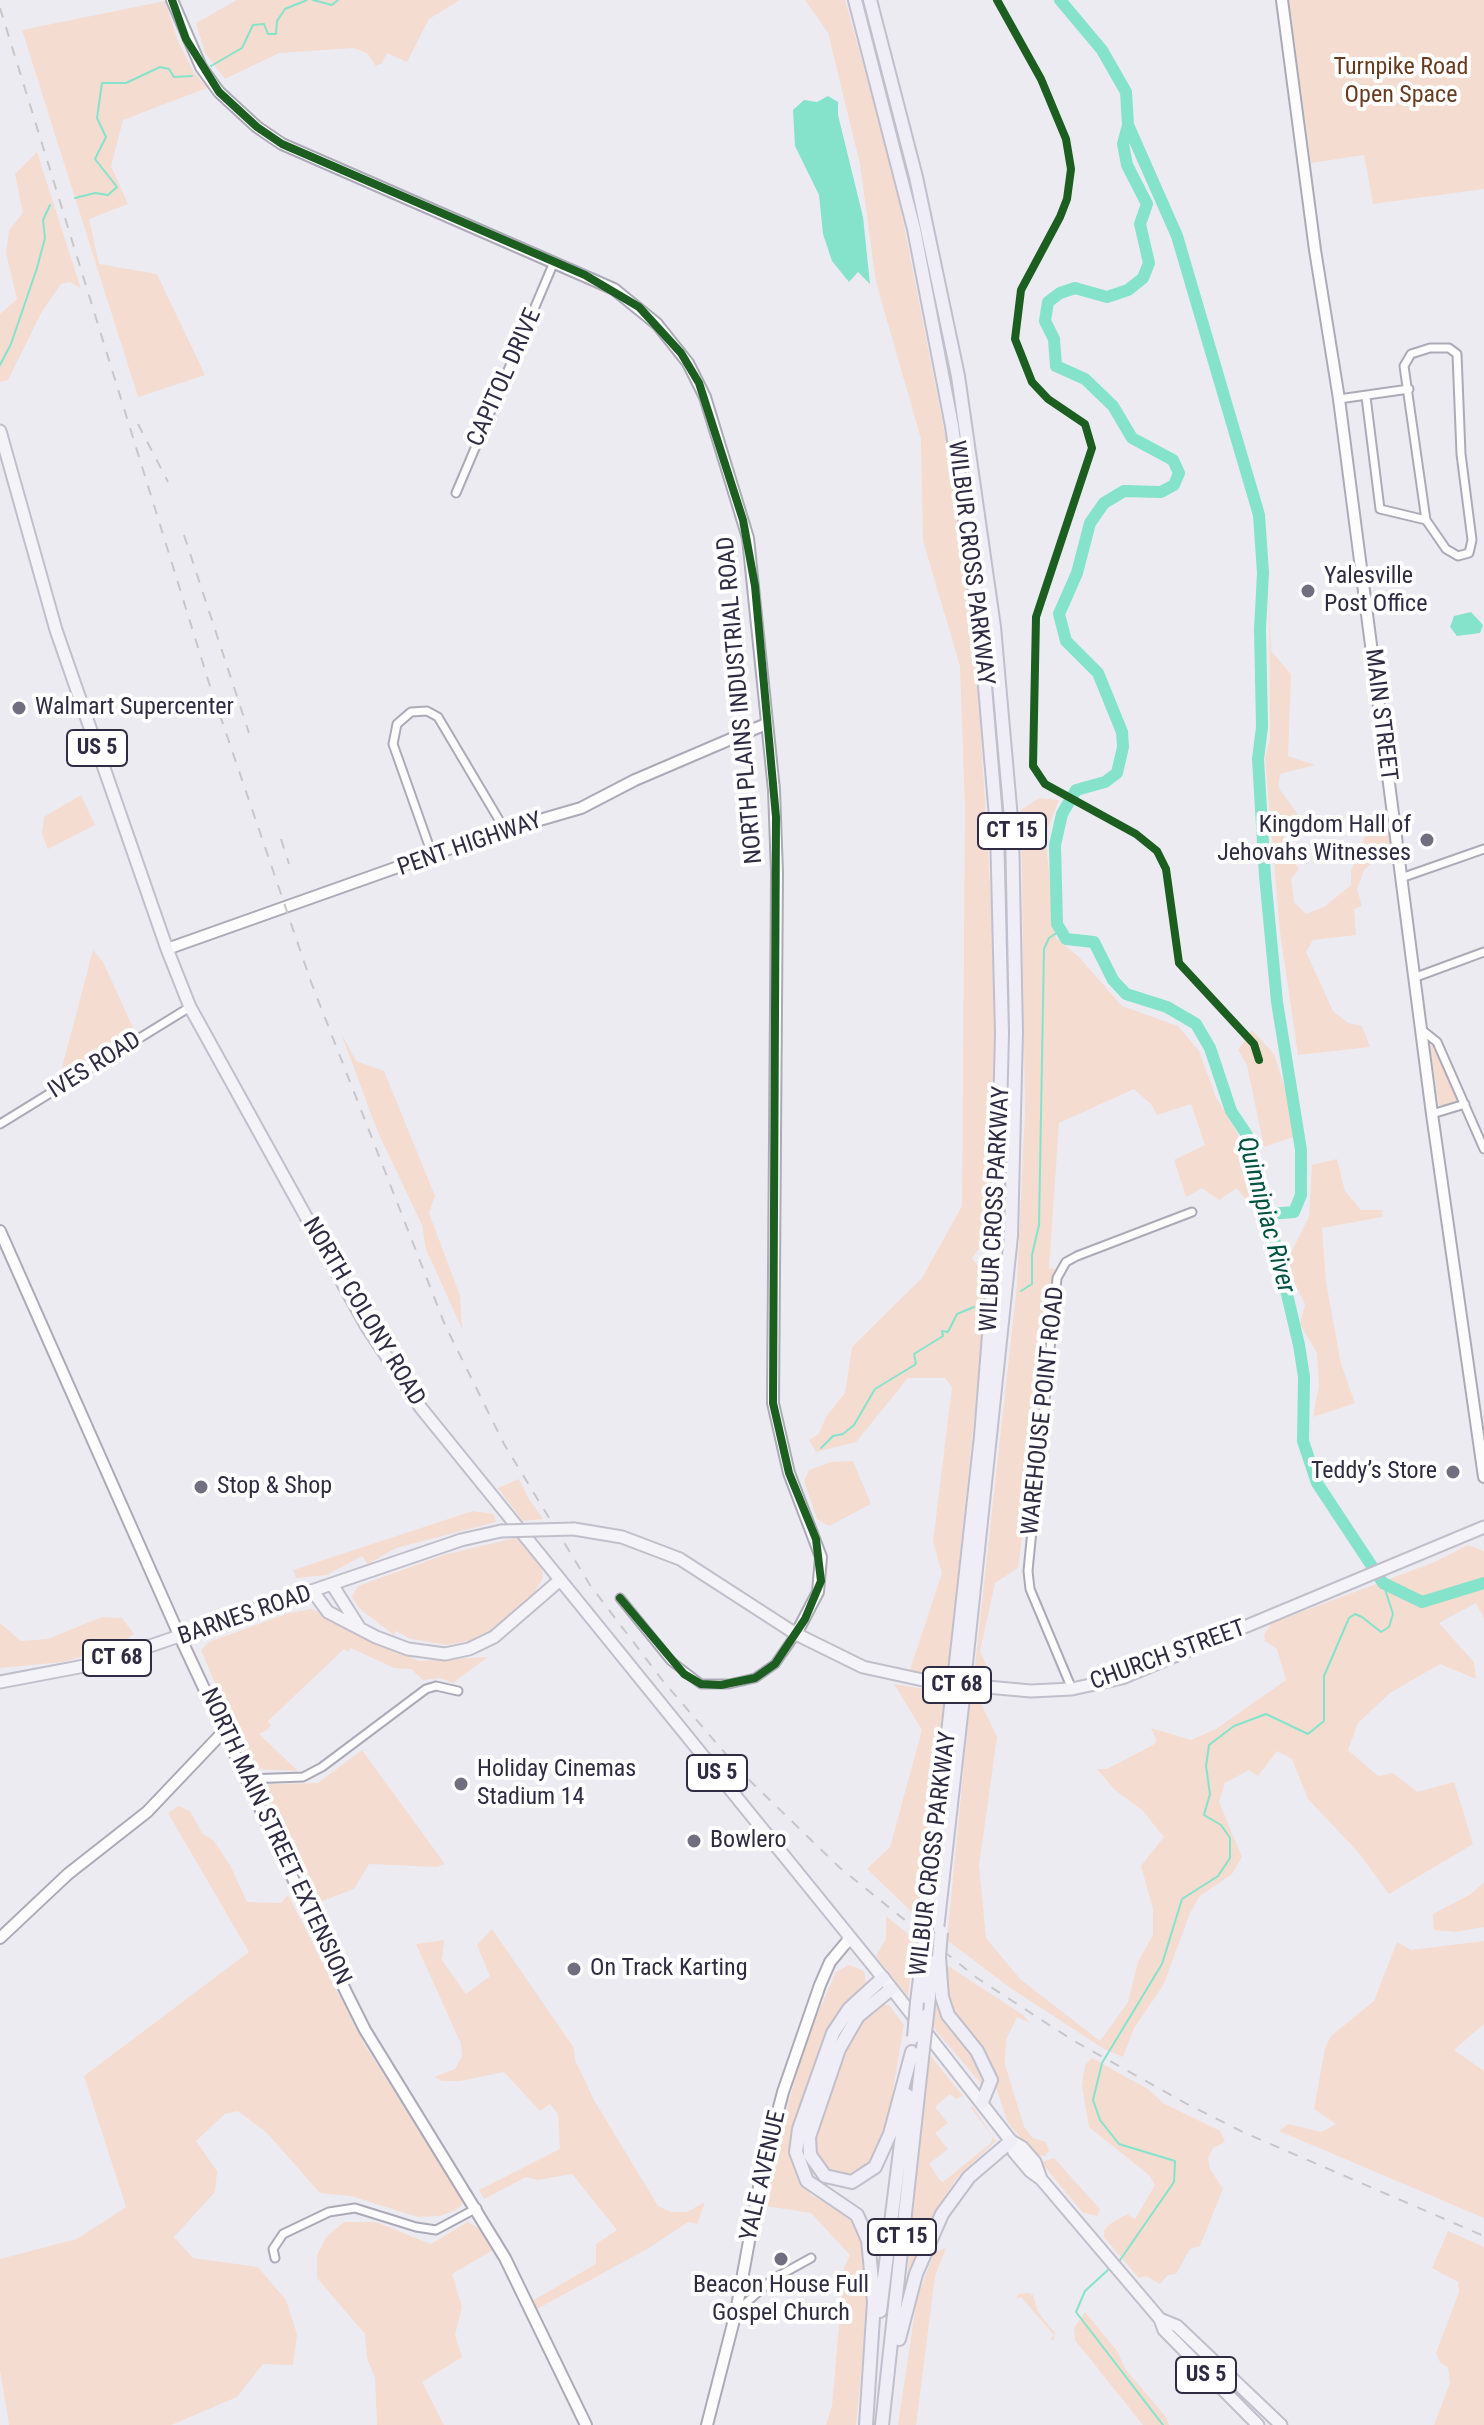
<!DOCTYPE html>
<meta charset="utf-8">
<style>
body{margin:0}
canvas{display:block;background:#ecebf2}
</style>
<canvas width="1484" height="2425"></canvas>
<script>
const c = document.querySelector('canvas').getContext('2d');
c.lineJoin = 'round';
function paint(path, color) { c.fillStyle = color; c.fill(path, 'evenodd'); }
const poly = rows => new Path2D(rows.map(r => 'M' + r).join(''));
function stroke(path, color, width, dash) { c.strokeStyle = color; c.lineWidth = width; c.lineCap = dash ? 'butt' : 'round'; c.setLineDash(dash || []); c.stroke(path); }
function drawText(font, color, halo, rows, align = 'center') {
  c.font = font + ' "Roboto Condensed",sans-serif'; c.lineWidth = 8; c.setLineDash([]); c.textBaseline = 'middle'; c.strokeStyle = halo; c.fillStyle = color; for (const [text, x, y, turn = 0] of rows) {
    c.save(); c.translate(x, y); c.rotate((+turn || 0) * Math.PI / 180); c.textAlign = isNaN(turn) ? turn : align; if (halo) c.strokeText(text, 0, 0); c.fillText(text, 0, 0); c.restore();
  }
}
paint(poly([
 [237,0,460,0,429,19,407,62,387,53,381,64,376,66,367,53,354,48,279,53,225,79,205,53,196,23],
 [805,0,845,0,893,170,953,475,976,655,996,984,992,1231,972,1258,984,1274,986,1303,948,1671,943,1678,909,1673,942,1573,933,1542,952,1387,945,1378,908,1378,856,1442,816,1452,809,1440,819,1434,826,1417,845,1393,852,1347,922,1278,962,1206,965,810,960,666,923,541,921,439,876,282,860,164,828,33],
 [1289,0,1484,0,1484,189,1373,204,1364,155,1311,163],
 [165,1,178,41,193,71,207,88,123,120,111,166,128,204,89,219,99,264,157,274,205,375,138,397,22,30],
 [37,152,81,289,70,282,61,284,41,313,8,380,0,382,0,314,17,299,6,253,9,230,23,213,15,174],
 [1269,584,1271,651,1291,674,1288,756,1315,765,1280,774,1278,787,1299,816,1285,832,1282,845,1299,869,1291,879,1294,902,1306,914,1324,907,1351,885,1351,871,1364,838,1380,828,1390,831,1392,846,1364,870,1357,889,1362,906,1354,909,1356,935,1313,940,1306,952,1333,1011,1348,1023,1362,1026,1370,1047,1298,1055,1280,932,1265,758,1270,739],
 [81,795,95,825,48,849,42,834,44,817],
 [1039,798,1059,800,1045,835,1056,938,1079,957,1122,1006,1178,1026,1199,1051,1216,1097,1238,1134,1240,1166,1247,1178,1250,1205,1237,1188,1219,1200,1202,1188,1186,1197,1174,1160,1205,1145,1191,1104,1157,1115,1151,1104,1134,1089,1059,1123,1049,1268,1055,1269,1018,1568,995,1583,980,1651,994,1683,973,1684,1017,1285,1025,1112,1021,810],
 [93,950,103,962,135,1032,59,1079],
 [1252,1030,1274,1054,1290,1104,1293,1137,1264,1147,1247,1065,1238,1050],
 [341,1033,356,1061,384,1071,435,1196,429,1213,460,1296,462,1329,426,1249,422,1225,377,1130],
 [1430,1046,1433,1046,1458,1100,1455,1105,1439,1105],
 [1337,1159,1345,1191,1361,1210,1383,1210,1382,1217,1322,1228,1326,1282,1341,1364,1355,1403,1313,1417,1319,1386,1317,1353,1300,1324,1305,1304,1285,1264,1309,1217,1312,1165],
 [853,1461,871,1504,829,1526,817,1519,804,1481,809,1470,831,1462],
 [519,1479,529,1499,543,1519,523,1521,498,1488],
 [473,1511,494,1514,496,1522,396,1548,368,1564,362,1556,327,1575,296,1578,293,1570],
 [515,1538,519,1538,542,1568,543,1578,532,1596,496,1631,474,1640,448,1645,411,1639,396,1631,394,1635,359,1608,352,1597,358,1586,444,1555],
 [1468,1545,1484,1551,1484,1619,1476,1603,1439,1623,1474,1662,1476,1679,1440,1664,1390,1693,1358,1723,1348,1750,1378,1776,1393,1773,1417,1792,1454,1782,1473,1844,1389,1894,1359,1853,1308,1799,1292,1759,1277,1751,1258,1776,1249,1770,1225,1783,1219,1802,1242,1857,1232,1874,1200,1896,1190,1913,1164,1984,1134,2028,1123,2057,1104,2049,1009,1987,947,1940,971,1693,976,1693,997,1737,979,1865,986,1938,1020,1979,1100,2041,1128,2002,1138,1962,1153,1935,1153,1909,1141,1866,1164,1837,1142,1810,1115,1790,1097,1769,1107,1769,1153,1745,1157,1741,1151,1728,1191,1740,1216,1729,1286,1680,1277,1649,1265,1641,1264,1634,1272,1623,1432,1563],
 [312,1609,419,1661,488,1657,453,1683,440,1678,423,1680,411,1669,394,1668,351,1648,348,1652,344,1649,268,1721,271,1725,267,1730,259,1734,298,1771,256,1769,250,1764,201,1650,209,1642,289,1613],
 [102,1617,122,1618,134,1634,118,1646,63,1662,0,1668,0,1623,21,1641,48,1639],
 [894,1684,945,1692,917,1917,867,1869,890,1847,922,1730],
 [362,1750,445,1864,437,1867,369,1864,354,1889,312,1905,260,1793,270,1784,318,1783],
 [179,1806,190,1811,202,1833,214,1841,230,1865,247,1902,281,1903,288,1895,364,2044,465,2201,456,2210,440,2216,418,2217,351,2196,320,2193,267,2133,238,2111,225,2114,196,2141,217,2171,215,2192,174,2237,193,2258,258,2267,286,2300,297,2334,293,2365,263,2364,237,2397,171,2425,9,2425,0,2370,0,2259,77,2239,126,2207,84,2076,249,1952,168,1813],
 [1484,1882,1484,1927,1456,1932,1434,1930,1433,1914,1471,1894],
 [886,1916,914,1939,908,1997,876,1956,886,1939],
 [492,1929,574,2048,575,2060,594,2100,658,2206,671,2212,687,2212,705,2202,697,2224,688,2222,649,2248,537,2309,532,2301,596,2264,596,2244,617,2230,572,2174,538,2180,526,2177,484,2199,479,2190,560,2149,558,2114,550,2104,540,2111,504,2072,460,2081,442,2081,434,2077,455,2069,462,2056,461,2044,416,1944,444,1940,442,1960,466,1994,490,1976,477,1945],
 [1484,1941,1484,2024,1454,2050,1484,2071,1484,2218,1279,2131,1288,2124,1321,2132,1336,2124,1314,2109,1325,2048,1331,2036,1374,2001,1397,1942,1411,1950],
 [944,1963,1023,2015,1030,2023,1017,2017,1006,2040,1005,2064,1024,2127,1033,2138,1046,2142,1049,2151,1045,2156,1034,2155,1007,2121,992,2075,953,2018],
 [849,1965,864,1971,866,1983,814,2078,796,2167,811,2195,840,2210,856,2224,862,2242,868,2298,856,2425,826,2425,832,2406,844,2268,850,2255,811,2213,759,2205,807,2038,836,1972],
 [937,1997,971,2051,987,2083,983,2086,933,2027],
 [879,2005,889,2005,904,2025,887,2126,874,2163,858,2176,837,2179,817,2164,813,2143,848,2044,860,2022],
 [929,2054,963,2096,956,2099,950,2094,935,2107,948,2123,935,2133,948,2149,929,2164,940,2180,943,2182,991,2143,993,2137,970,2107,973,2107,996,2141,957,2178,938,2206,906,2288],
 [1092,2058,1148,2089,1163,2103,1220,2131,1225,2142,1213,2148,1208,2158,1210,2169,1223,2189,1200,2246,1190,2249,1176,2274,1168,2275,1160,2284,1146,2276,1139,2278,1104,2237,1104,2230,1110,2224,1127,2214,1135,2219,1155,2185,1149,2175,1089,2127,1082,2086,1085,2065],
 [1054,2158,1100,2209,1097,2216,1083,2213,1041,2162],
 [344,2222,376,2222,431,2244,468,2222,482,2230,493,2250,452,2274,462,2307,455,2335,462,2357,422,2382,444,2425,377,2425,375,2378,367,2358,365,2334,317,2278,317,2255,326,2237],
 [1448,2231,1484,2247,1484,2425,1434,2425,1450,2383,1448,2368,1440,2362,1436,2353,1459,2292,1458,2282,1432,2268],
 [946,2248,935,2276,916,2425,898,2425,917,2298,934,2253],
 [1029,2293,1033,2295,1038,2312,1055,2333,1053,2341,1050,2339,1054,2335,1021,2297,1016,2299,1018,2294],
 [1085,2312,1117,2351,1126,2370,1166,2417,1169,2425,1143,2425,1075,2340,1074,2328]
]), '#f5dcd0');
paint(poly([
 [828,96,838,102,838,115,863,217,870,284,858,272,849,282,832,261,823,234,819,195,795,146,793,110,804,100,817,102],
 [1471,612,1483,625,1480,633,1457,636,1450,627,1454,616]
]), '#85e3cb');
stroke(poly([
 [313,0,332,5,338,0],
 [211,66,242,48,253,25,264,24,268,34,276,34,277,21,285,9,307,0],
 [75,198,95,193,108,195,117,187,95,159,106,137,97,118,102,83,126,83,160,67,169,69,174,77,192,76],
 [0,365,11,344,37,268,45,238,43,220,50,205],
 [1021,1291,1032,1284,1032,1255,1039,1225,1044,949,1049,938,1061,930],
 [821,1448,833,1436,843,1434,854,1425,875,1389,916,1364,914,1354,943,1336,942,1331,948,1332,957,1314,974,1307],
 [1118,2263,1174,2182,1175,2161,1119,2144,1100,2120,1093,2100,1102,2063,1162,1964,1182,1899,1218,1876,1230,1858,1230,1838,1221,1825,1204,1815,1210,1794,1206,1766,1209,1745,1234,1726,1266,1714,1308,1734,1324,1721,1324,1676,1349,1618,1355,1614,1362,1617,1381,1632,1389,1627,1393,1614,1383,1583],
 [1109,2269,1085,2291,1076,2312,1163,2425]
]), '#85e3cb', 2);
stroke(poly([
 [1060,0,1102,50,1126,92,1128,125,1123,144,1127,165,1147,204,1140,224,1149,263,1143,278,1128,290,1107,297,1075,288,1060,293,1048,302,1045,321,1054,339,1056,366,1085,379,1113,406,1132,438,1173,460,1179,473,1174,485,1161,492,1124,491,1104,503,1090,523,1077,573,1059,614,1066,641,1098,673,1122,732,1123,747,1117,773,1105,782,1076,790,1062,814,1055,845,1057,924,1066,939,1094,942,1113,980,1126,994,1167,1007,1196,1024,1210,1048,1231,1111,1247,1135,1268,1214,1299,1345,1304,1377,1303,1441,1317,1483,1383,1583,1422,1602,1484,1583],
 [1128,125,1177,236,1259,515,1263,573,1260,629,1262,727,1258,759,1265,876,1277,1002,1301,1150,1301,1195,1294,1212,1268,1214]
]), '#85e3cb', 12);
const street = poly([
 [1430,348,1449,348,1457,354,1461,454,1472,540,1469,553,1458,556,1446,549,1426,520,1404,366,1411,354,1430,348],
 [1366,397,1380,509,1426,520],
 [1339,399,1409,389],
 [456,493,554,262],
 [433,857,393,744,397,724,411,712,427,711,438,717,505,830],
 [1401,878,1484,849],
 [1416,977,1484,952],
 [1422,1030,1437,1042,1484,1149],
 [1432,1114,1465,1104],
 [0,1124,190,1007],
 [620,1598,671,1661,701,1684,729,1684,755,1678,775,1664,796,1634],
 [1072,1689,1030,1589,1028,1571,1057,1278,1066,1262,1077,1256,1192,1212],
 [247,1779,303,1777,322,1767,426,1689,436,1686,458,1691],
 [275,2258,273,2249,283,2234,329,2212,355,2208,416,2227,436,2230,477,2208],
 [738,2310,773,2279,811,2258]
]);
const secondary = poly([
 [172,0,201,67,219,92,257,127,282,144,614,289,657,324,688,363,705,397,748,538,774,790,777,873,773,1403,789,1473,821,1557,818,1592,796,1634],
 [1282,0,1315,250,1339,399,1432,1114,1484,1477],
 [167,949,488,835,581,808,635,780,766,724],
 [0,1231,180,1637,347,1994,365,2030,505,2258,586,2425],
 [0,1938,68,1874,147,1812,225,1730],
 [707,2425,736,2312,761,2176,783,2092,820,1985,830,1962,850,1938]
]);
const primary = poly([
 [0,431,56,630,167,949,190,1007,367,1327,421,1408,888,1984,1011,2141,1014,2152,1030,2171,1041,2179],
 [574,1529,622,1537,680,1559,796,1634,863,1667,932,1682,1031,1691,1072,1689,1122,1678,1484,1527],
 [333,1586,359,1627],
 [314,1593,328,1612,376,1637,408,1649,445,1654,469,1649,494,1637,560,1580],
 [0,1682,100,1663,461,1540,501,1531],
 [1011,2141,1022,2147,1035,2162,1041,2179,1160,2319,1164,2330,1258,2425],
 [1160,2319,1177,2326,1281,2425]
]);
const highway = poly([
 [855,0,914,229,952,426,980,627,997,829,1002,1034,997,1234,981,1436,955,1672],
 [870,0,916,177,958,376,994,627,1012,830,1016,1032,1011,1236,965,1673],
 [927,1921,952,1697],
 [937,1929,963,1697],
 [939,1957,942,1997,948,2015,977,2051,991,2080,982,2102],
 [891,1989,858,2016,839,2049,809,2137,810,2155,825,2176,852,2182,875,2167,890,2134,912,2052],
 [917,2002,924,1946],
 [927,2015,933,1958],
 [880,2311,907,2095],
 [899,2339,916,2274,942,2214,969,2177,1011,2141],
 [866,2425,874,2302,868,2240,857,2215,807,2181,796,2152,799,2129,833,2033,849,2009,883,1978],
 [882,2425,923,2049]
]);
stroke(street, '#acaab7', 11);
stroke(secondary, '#acaab7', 14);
stroke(primary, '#c1bfcb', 15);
stroke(highway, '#c1bfcb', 16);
stroke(street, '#fcfcfd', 7);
stroke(secondary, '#fcfcfd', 10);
stroke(primary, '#f4f4f8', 11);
stroke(highway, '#efedf5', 12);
stroke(poly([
 [0,8,209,683,311,982,445,1325,504,1444,590,1585,663,1681,743,1774,840,1868,977,1978,1074,2041,1187,2104,1245,2133,1484,2236],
 [138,424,168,482],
 [184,535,249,733],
 [281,839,289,864]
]), '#c7c7ca', 2, [10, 10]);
const primaryBridge = poly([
 [501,1531,574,1529]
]);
const highwayBridge = poly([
 [952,1697,955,1672],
 [963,1697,965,1673],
 [924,1946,927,1921],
 [939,1957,941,1932],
 [914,2037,917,2002],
 [923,2049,927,2015]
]);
stroke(primaryBridge, '#c1bfcb', 15, []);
stroke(highwayBridge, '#c1bfcb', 16, []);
stroke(primaryBridge, '#f4f4f8', 11);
stroke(highwayBridge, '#efedf5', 12);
stroke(poly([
 [172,0,186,39,219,92,257,127,282,144,585,275,639,307,681,353,699,383,743,520,755,586,776,817,773,1403,789,1473,816,1539,821,1581,805,1619,775,1664,755,1678,721,1685,701,1684,684,1674,620,1598],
 [997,0,1041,79,1066,139,1071,169,1067,199,1060,217,1021,290,1015,339,1032,382,1048,399,1085,424,1092,448,1036,617,1033,766,1045,784,1136,834,1157,851,1166,869,1179,963,1254,1044,1259,1060]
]), '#1b5e20', 8);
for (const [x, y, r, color] of [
 [1308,591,8,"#716e80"],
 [19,708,8,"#716e80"],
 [1427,840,8,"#716e80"],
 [1453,1472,8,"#716e80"],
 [201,1487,8,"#716e80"],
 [461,1784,8,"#716e80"],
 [694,1841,8,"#716e80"],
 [574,1969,8,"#716e80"],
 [781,2259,8,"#716e80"]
]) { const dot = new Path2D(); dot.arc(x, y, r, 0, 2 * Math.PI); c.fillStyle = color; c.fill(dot); stroke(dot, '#fff', 3); }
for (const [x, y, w] of [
 [97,748,60],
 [1012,831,68],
 [117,1658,68],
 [957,1685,68],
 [717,1773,60],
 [902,2237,68],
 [1206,2375,60]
]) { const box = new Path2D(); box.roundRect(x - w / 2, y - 18, w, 36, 6); c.fillStyle = '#fff'; c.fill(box); stroke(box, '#2f2b43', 2); }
drawText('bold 22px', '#2f2b43', null, [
 ["US 5",97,748],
 ["CT 15",1012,831],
 ["CT 68",117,1658],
 ["CT 68",957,1685],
 ["US 5",717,1773],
 ["CT 15",902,2237],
 ["US 5",1206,2375]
]);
drawText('24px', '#683b1e', '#fff', [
 ["Turnpike Road",1401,68],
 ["Open Space",1401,96]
]);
drawText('24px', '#2f2b43', '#fff', [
 ["CAPITOL DRIVE",505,378,-66],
 ["WILBUR CROSS PARKWAY",970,563,83],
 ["NORTH PLAINS INDUSTRIAL ROAD",741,700,-95],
 ["MAIN STREET",1380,715,83],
 ["PENT HIGHWAY",470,845,-19],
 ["IVES ROAD",95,1066,-32],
 ["WILBUR CROSS PARKWAY",996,1209,-87],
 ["NORTH COLONY ROAD",363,1312,59],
 ["WAREHOUSE POINT ROAD",1044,1411,-84],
 ["BARNES ROAD",245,1616,-19],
 ["CHURCH STREET",1168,1656,-20],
 ["NORTH MAIN STREET EXTENSION",275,1837,65],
 ["WILBUR CROSS PARKWAY",934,1854,-83],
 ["YALE AVENUE",764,2176,-77]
]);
drawText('24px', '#2f2b43', '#fff', [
 ["Yalesville",1324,577],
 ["Post Office",1324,605],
 ["Walmart Supercenter",35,708],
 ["Kingdom Hall of",1411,826,"right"],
 ["Jehovahs Witnesses",1411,854,"right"],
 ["Teddy’s Store",1437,1472,"right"],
 ["Stop & Shop",217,1487],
 ["Holiday Cinemas",477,1770],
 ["Stadium 14",477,1798],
 ["Bowlero",710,1841],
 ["On Track Karting",590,1969],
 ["Beacon House Full",781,2286,"center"],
 ["Gospel Church",781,2314,"center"]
], 'left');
drawText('italic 26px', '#005341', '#fff', [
 ["Quinnipiac River",1265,1215,75]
]);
</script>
